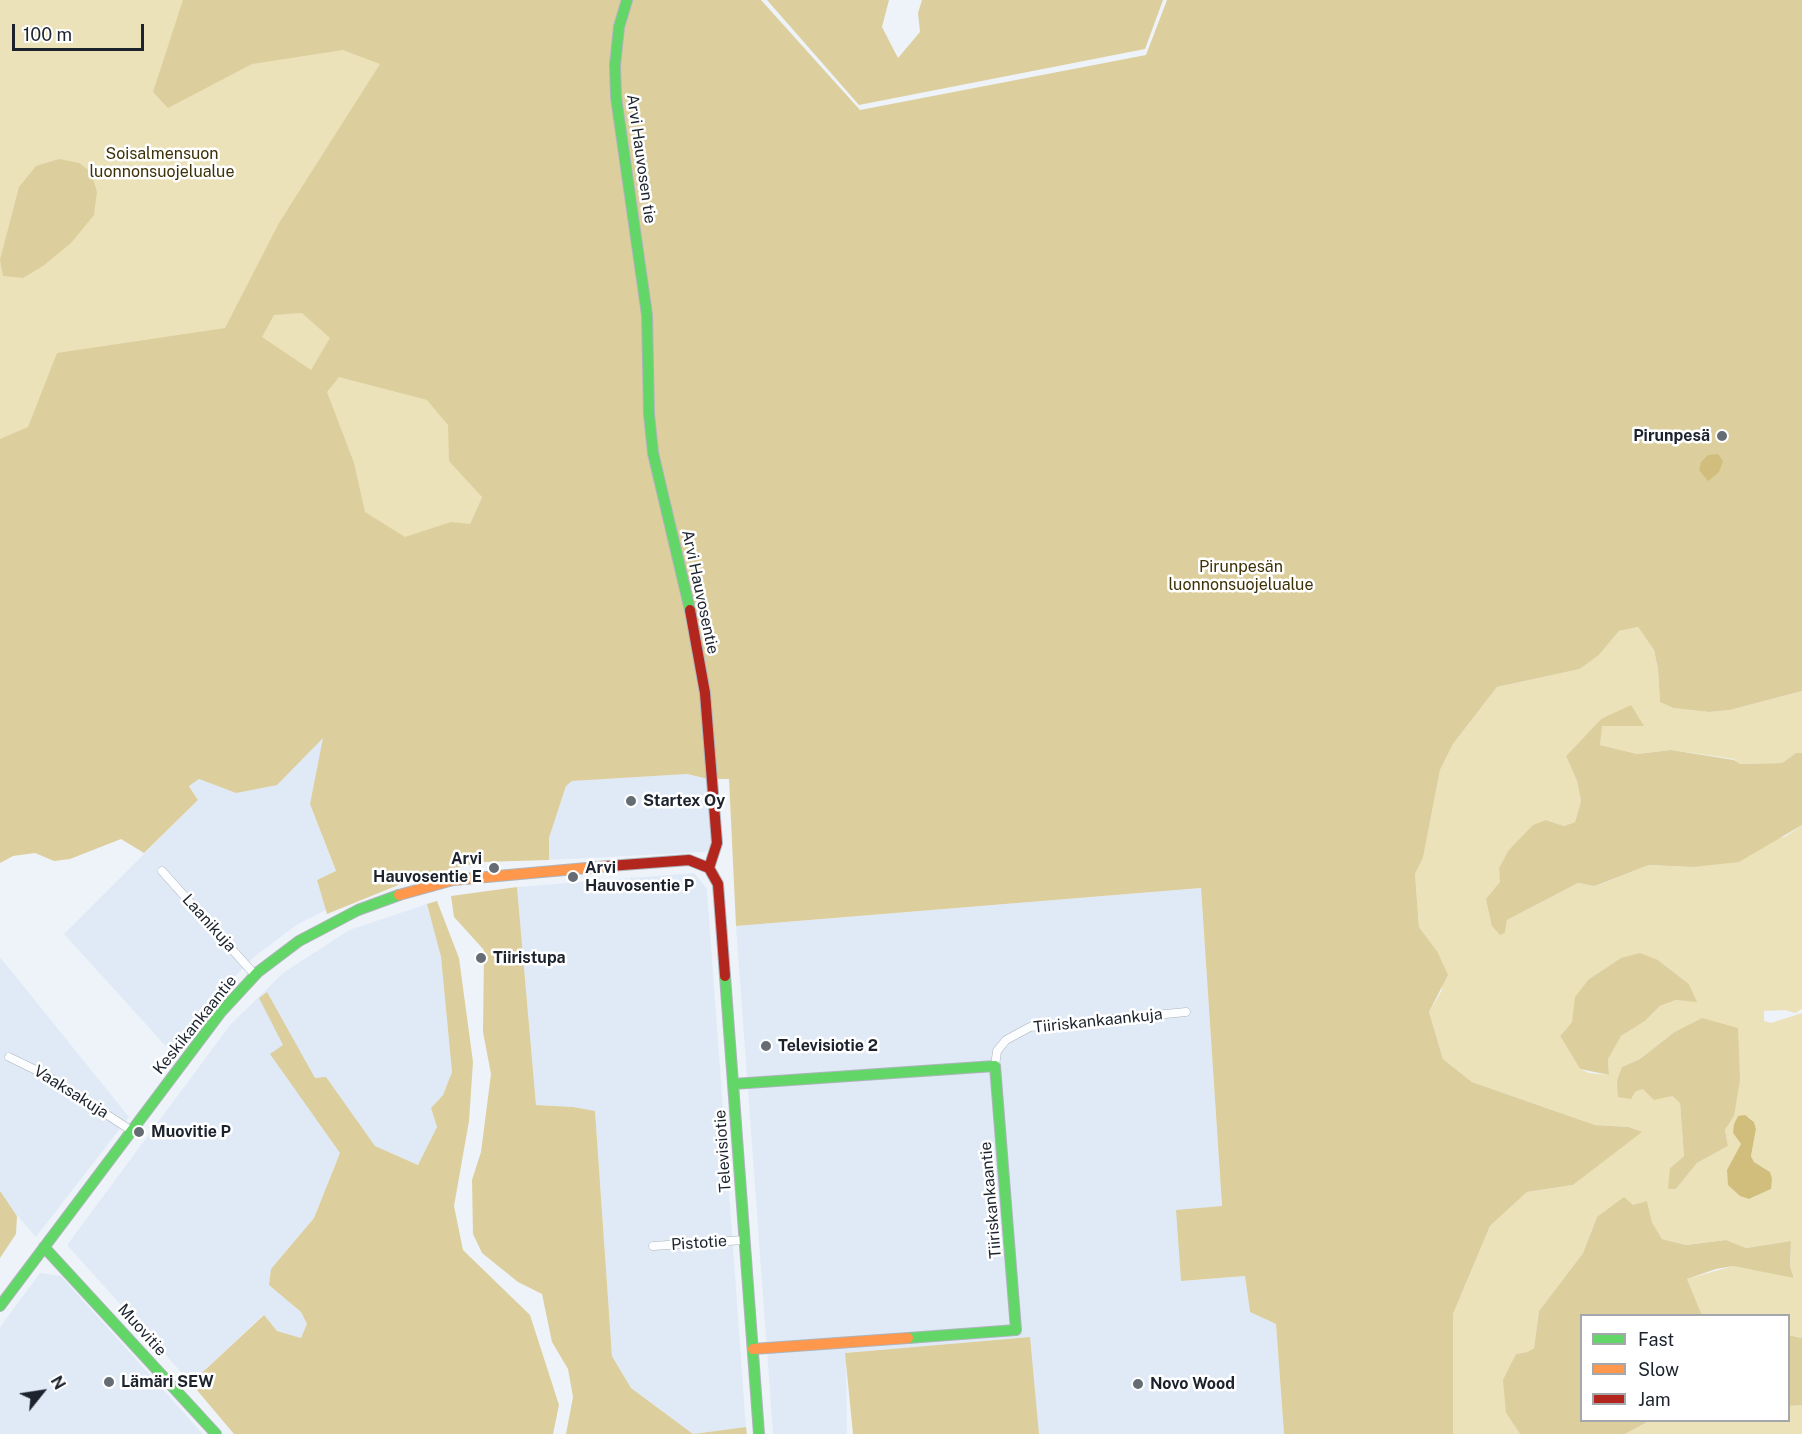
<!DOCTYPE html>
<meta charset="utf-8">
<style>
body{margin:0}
#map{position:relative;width:1802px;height:1434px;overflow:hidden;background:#eef3f9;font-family:"Public Sans",sans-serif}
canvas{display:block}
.legend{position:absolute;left:1580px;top:1314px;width:210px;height:108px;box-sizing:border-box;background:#fff;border:2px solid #a4a7ab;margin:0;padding:8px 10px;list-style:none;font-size:18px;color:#1c232d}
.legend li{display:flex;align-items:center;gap:12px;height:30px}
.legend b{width:30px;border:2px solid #a4a7ab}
.north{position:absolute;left:12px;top:1362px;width:60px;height:60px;-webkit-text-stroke:4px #fff;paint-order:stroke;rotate:60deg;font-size:16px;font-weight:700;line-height:24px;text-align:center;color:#1c232d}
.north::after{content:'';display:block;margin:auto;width:21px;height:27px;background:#1c232d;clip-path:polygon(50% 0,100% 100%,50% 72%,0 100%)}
.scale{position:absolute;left:12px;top:24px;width:132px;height:27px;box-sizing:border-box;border:3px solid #1c232d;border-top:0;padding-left:8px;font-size:18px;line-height:21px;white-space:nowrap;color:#1c232d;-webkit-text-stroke:4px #fff;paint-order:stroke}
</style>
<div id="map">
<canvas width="1802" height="1434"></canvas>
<ul class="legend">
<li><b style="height:8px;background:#63d668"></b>Fast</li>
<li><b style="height:8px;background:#ff974d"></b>Slow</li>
<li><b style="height:8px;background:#b3261e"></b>Jam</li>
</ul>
<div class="north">N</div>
<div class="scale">100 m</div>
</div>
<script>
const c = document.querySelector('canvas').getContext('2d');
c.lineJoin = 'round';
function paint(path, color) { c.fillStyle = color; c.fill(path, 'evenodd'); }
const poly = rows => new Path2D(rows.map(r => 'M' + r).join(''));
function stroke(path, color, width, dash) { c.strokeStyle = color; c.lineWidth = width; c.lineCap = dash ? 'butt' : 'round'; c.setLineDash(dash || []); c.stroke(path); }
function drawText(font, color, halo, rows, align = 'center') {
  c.font = font + ' "Public Sans",sans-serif'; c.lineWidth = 5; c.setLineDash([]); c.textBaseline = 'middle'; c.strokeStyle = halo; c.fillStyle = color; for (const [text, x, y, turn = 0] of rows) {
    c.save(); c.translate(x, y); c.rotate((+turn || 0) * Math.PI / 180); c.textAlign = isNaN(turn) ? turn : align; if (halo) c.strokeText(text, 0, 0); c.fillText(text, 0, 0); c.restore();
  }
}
paint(poly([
 [324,737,310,804,336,872,317,880,326,910,298,924,254,957,211,1001,172,1053,64,934,198,800,189,785,199,779,236,793],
 [687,774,708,779,713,837,711,845,706,852,549,860,549,838,566,786,572,781],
 [694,873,707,889,746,1427,693,1434,631,1388,612,1355,595,1112,573,1107,536,1105,517,887],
 [1201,888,1222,1207,1181,1281,1245,1276,1250,1312,1276,1324,1284,1434,1039,1434,1029,1337,846,1353,847,1434,773,1434,736,926],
 [427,904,441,957,452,1072,443,1095,431,1108,437,1127,418,1165,375,1146,354,1119,314,1218,271,1269,270,1285,301,1312,307,1324,301,1338,277,1331,263,1315,191,1383,67,1245,230,1025,283,973,349,930],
 [0,957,129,1117,36,1237,0,1196],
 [40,1273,61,1276,203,1434,0,1434,0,1327]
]), '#e0eaf7');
paint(poly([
 [0,0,364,0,409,81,444,395,482,497,470,524,0,789],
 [1638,627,1654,650,1658,669,1660,702,1673,708,1709,712,1730,710,1802,691,1802,753,1796,753,1782,763,1739,764,1734,759,1671,750,1637,754,1600,745,1601,719,1566,756,1577,781,1581,801,1575,822,1564,826,1546,820,1508,851,1499,868,1505,933,1507,920,1578,883,1596,886,1649,865,1693,867,1786,836,1802,825,1802,1009,1795,1013,1785,1010,1764,1011,1764,1021,1771,1023,1802,1013,1802,1338,1789,1335,1788,1316,1702,1315,1687,1279,1733,1266,1794,1277,1790,1266,1791,1241,1746,1248,1726,1240,1686,1245,1662,1239,1652,1222,1647,1201,1597,1217,1583,1253,1539,1311,1534,1348,1527,1352,1516,1354,1511,1366,1506,1413,1520,1434,1453,1434,1453,1314,1490,1226,1527,1192,1573,1185,1641,1132,1629,1127,1595,1125,1472,1082,1443,1059,1429,1012,1442,990,1437,951,1419,927,1415,874,1423,858,1440,770,1453,744,1497,687,1580,669,1599,655,1619,631],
 [1621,958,1658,960,1689,984,1696,1001,1676,1000,1660,1006,1645,1021,1621,1036,1613,1047,1608,1059,1609,1075,1589,1073,1580,1069,1560,1036,1572,1022,1589,979],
 [1673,1033,1734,1116,1725,1130,1728,1146,1697,1163,1676,1189,1670,1168,1684,1156,1680,1103,1672,1096,1643,1089,1635,1092,1622,1067,1640,1059],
 [1738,1116,1750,1118,1754,1122,1756,1129,1751,1156,1754,1162,1770,1172,1771,1189,1749,1199,1736,1155,1741,1144,1733,1133],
 [1802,1405,1802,1434,1625,1434,1649,1421,1788,1420,1789,1406]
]), '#ece2ba');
paint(poly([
 [183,0,761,0,860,110,1146,55,1167,0,1802,0,1802,691,1730,710,1709,712,1673,708,1660,702,1658,669,1654,650,1638,627,1619,631,1599,655,1580,669,1497,687,1453,744,1440,770,1423,858,1415,874,1419,927,1437,951,1448,975,1429,1012,1443,1059,1472,1082,1595,1125,1629,1127,1642,1132,1573,1185,1527,1192,1490,1226,1453,1314,1453,1434,1284,1434,1276,1324,1250,1312,1245,1276,1181,1281,1176,1210,1222,1206,1201,888,736,926,729,779,708,779,687,774,572,781,566,786,549,838,549,860,482,862,418,877,327,914,317,880,336,871,310,804,323,738,277,785,236,793,199,779,189,786,198,800,144,853,121,839,70,859,54,861,35,853,13,856,0,863,0,439,28,427,57,353,225,328,279,223,380,64,343,50,252,64,168,108,153,92],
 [302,313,330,338,311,370,262,337,274,315],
 [339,377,427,400,448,425,449,461,482,497,470,524,451,522,405,537,365,512,354,463,327,392],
 [767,0,889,0,882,27,898,58,920,32,918,13,922,0,1163,0,1145,49,859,105],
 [59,159,79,163,91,172,97,192,94,215,71,243,43,266,23,278,3,276,0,260,19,187,36,166],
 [1631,705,1644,726,1602,726,1600,745,1637,754,1671,750,1734,760,1740,764,1782,763,1796,753,1802,753,1802,825,1739,862,1693,867,1649,865,1595,886,1578,883,1507,920,1505,933,1500,935,1492,926,1486,899,1500,882,1499,868,1508,851,1533,825,1546,820,1564,826,1575,822,1581,801,1577,781,1566,756,1601,719],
 [517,887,536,1105,573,1107,595,1111,612,1356,631,1388,693,1434,746,1427,747,1434,566,1434,573,1397,568,1369,552,1342,542,1294,518,1282,482,1253,473,1234,472,1180,481,1152,491,1074,483,1032,484,950,454,917,451,896],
 [437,901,459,958,473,1062,469,1121,454,1206,463,1250,530,1315,559,1405,553,1434,234,1434,191,1383,264,1315,277,1331,301,1338,307,1324,301,1312,269,1285,271,1269,314,1218,340,1153,270,1054,283,1045,259,998,267,992,315,1078,326,1077,375,1146,418,1165,437,1127,431,1108,443,1095,452,1072,441,957,427,904],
 [1640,953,1658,960,1689,984,1697,1002,1676,1000,1660,1006,1645,1021,1621,1036,1608,1059,1609,1075,1580,1069,1560,1036,1572,1022,1575,997,1589,979,1621,958],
 [1702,1018,1738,1028,1740,1080,1734,1116,1725,1130,1728,1146,1697,1163,1676,1189,1668,1189,1670,1168,1684,1156,1680,1103,1672,1096,1654,1100,1643,1089,1635,1092,1631,1099,1618,1097,1617,1081,1622,1067,1640,1059,1673,1033],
 [0,1191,17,1216,16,1234,0,1258],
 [1624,1197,1633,1205,1647,1201,1652,1222,1662,1239,1686,1245,1726,1240,1746,1248,1791,1241,1790,1266,1794,1278,1733,1266,1716,1269,1687,1279,1702,1315,1582,1316,1582,1420,1649,1421,1625,1434,1520,1434,1506,1413,1503,1380,1516,1354,1527,1352,1534,1348,1539,1311,1583,1253,1597,1217],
 [1788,1335,1802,1338,1802,1405,1789,1406],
 [1030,1337,1039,1434,853,1434,845,1353]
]), '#dccf9d');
paint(poly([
 [1718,454,1723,461,1719,472,1708,481,1699,470,1701,462,1708,455],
 [1745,1115,1754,1122,1756,1129,1751,1156,1754,1162,1770,1172,1772,1179,1771,1189,1749,1199,1740,1196,1728,1185,1727,1170,1741,1144,1733,1133,1734,1124,1738,1116]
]), '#d1be7d');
const street = poly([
 [162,871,255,975],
 [9,1057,46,1075,132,1131],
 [995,1066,997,1051,1006,1040,1030,1027,1186,1012],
 [653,1246,744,1240]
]);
const fast = poly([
 [627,0,619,27,615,65,616,97,647,315,649,414,653,453,690,610],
 [725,976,759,1434],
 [733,1084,995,1066,1016,1330,908,1338],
 [44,1247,216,1434],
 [0,1306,221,1012,258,972,299,941,358,910,399,895]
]);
const slow = poly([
 [399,895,453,880,609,866],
 [753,1349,908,1338]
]);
const jam = poly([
 [690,610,705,693,717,843,709,868],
 [609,866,689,860,709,868,718,884,725,976]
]);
stroke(street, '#aeb4bb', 9);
stroke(fast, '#aeb4bb', 12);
stroke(slow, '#aeb4bb', 12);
stroke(jam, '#aeb4bb', 12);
stroke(street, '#fcfdfe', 8);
stroke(fast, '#63d668', 10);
stroke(slow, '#ff974d', 10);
stroke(jam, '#b3261e', 10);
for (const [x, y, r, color] of [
 [1722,436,6,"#666c74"],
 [631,801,6,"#666c74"],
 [494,868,6,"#666c74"],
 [573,877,6,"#666c74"],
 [481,958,6,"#666c74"],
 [766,1046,6,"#666c74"],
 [139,1132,6,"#666c74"],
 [109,1382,6,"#666c74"],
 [1138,1384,6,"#666c74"]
]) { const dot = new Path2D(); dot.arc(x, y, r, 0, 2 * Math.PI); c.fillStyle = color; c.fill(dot); stroke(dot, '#fff', 2); }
drawText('16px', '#3d3106', '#fff', [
 ["Soisalmensuon",162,154],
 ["luonnonsuojelualue",162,172],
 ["Pirunpesän",1241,567],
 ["luonnonsuojelualue",1241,585]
]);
drawText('16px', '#1c232d', '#fff', [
 ["Arvi Hauvosen tie",641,159,82],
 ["Arvi Hauvosentie",700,592,78],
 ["Laanikuja",209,923,48],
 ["Tiiriskankaankuja",1098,1021,-6],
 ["Keskikankaantie",195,1025,-51],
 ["Vaaksakuja",71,1092,32],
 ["Televisiotie",723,1151,-94],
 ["Tiiriskankaantie",991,1200,-95],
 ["Pistotie",699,1243,-4],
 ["Muovitie",142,1330,48]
]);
drawText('bold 16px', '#1c232d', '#fff', [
 ["Pirunpesä",1710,436,"right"],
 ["Startex Oy",643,801],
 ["Arvi",482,859,"right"],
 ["Hauvosentie E",482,877,"right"],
 ["Arvi",585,868],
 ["Hauvosentie P",585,886],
 ["Tiiristupa",493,958],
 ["Televisiotie 2",778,1046],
 ["Muovitie P",151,1132],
 ["Lämäri SEW",121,1382],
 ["Novo Wood",1150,1384]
], 'left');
</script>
